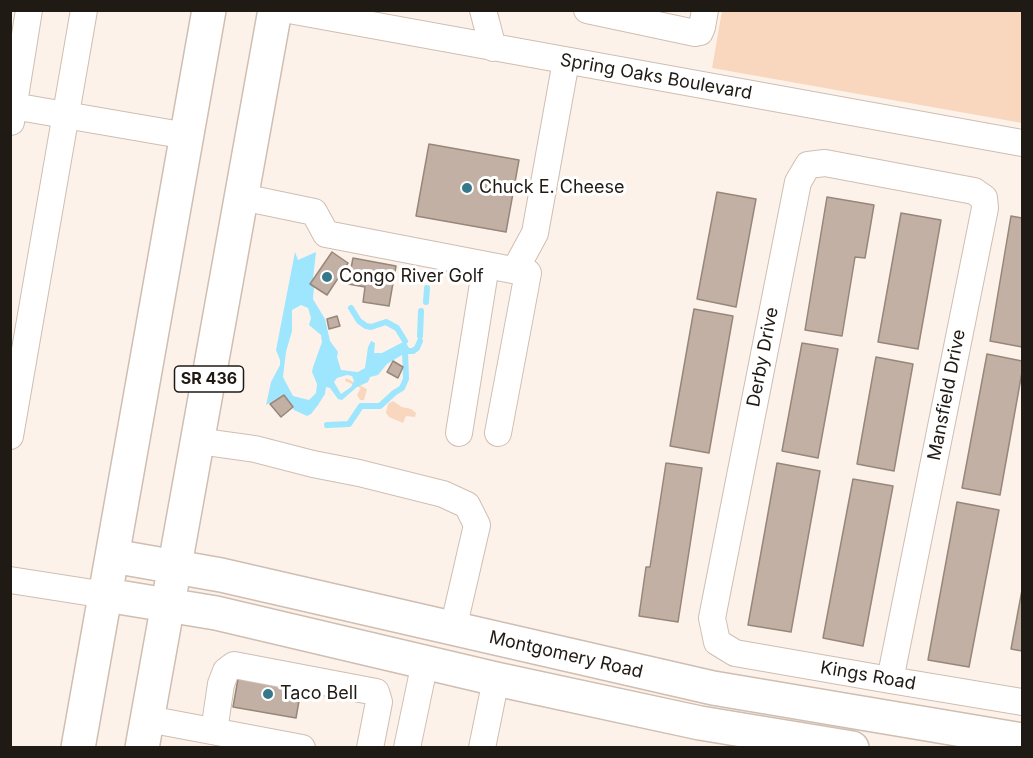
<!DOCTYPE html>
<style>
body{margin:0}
#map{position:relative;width:1033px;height:758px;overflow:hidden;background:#fdf2ea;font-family:Inter,sans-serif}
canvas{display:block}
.frame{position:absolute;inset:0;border:12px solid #201a15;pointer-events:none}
</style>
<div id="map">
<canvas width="1033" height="758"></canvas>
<div class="frame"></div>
</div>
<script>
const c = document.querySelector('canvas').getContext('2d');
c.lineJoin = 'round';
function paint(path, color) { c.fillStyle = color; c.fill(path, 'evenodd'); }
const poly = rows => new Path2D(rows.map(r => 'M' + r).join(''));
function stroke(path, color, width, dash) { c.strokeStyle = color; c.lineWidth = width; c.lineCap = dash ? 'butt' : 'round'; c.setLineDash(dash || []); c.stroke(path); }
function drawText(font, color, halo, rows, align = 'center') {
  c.font = font + ' Inter,sans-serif'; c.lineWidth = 6; c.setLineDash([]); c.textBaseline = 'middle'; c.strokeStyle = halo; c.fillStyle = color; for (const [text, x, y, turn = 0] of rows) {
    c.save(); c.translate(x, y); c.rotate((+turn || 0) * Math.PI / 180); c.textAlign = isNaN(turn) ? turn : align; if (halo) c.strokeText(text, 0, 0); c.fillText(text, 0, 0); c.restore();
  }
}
paint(poly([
 [722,11,1022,11,1022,123,712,68],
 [346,378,367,389,364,400,360,400,357,395,361,388,345,381],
 [393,401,402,407,411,409,416,413,415,417,406,416,403,423,389,417,386,413,388,404]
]), '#f8d7be');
paint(poly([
 [295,252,298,260,316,252,313,279,310,284,314,287,313,299,325,319,330,341,338,352,337,357,341,370,358,372,365,368,368,347,371,341,375,343,374,353,382,353,405,341,409,348,402,355,387,364,378,375,370,377,368,382,357,387,342,400,338,399,330,388,326,387,325,394,318,405,311,414,307,416,294,410,284,394,266,405,271,382,280,365,280,360,276,350],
 [301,305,308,308,311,318,309,325,321,335,322,342,313,367,312,372,317,384,316,393,309,400,293,396,283,377,286,352,292,331,292,310],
 [347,375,352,376,354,381,351,387,341,394,334,382,337,378]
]), '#9de6fd');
stroke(poly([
 [426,302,427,288],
 [351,308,359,321,366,326,371,327,386,322,397,328,405,341],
 [420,336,421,311],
 [327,425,349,424,361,406,380,406,394,393,402,388,406,379,405,351,413,351,417,348,420,341]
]), '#9de6fd', 6);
const building = poly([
 [429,144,519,160,506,232,416,216,429,144],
 [717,192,756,199,736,307,697,299,717,192],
 [827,197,874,205,865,258,855,257,842,336,805,330,827,197],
 [901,213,941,220,918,349,878,342,901,213],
 [1011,216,1022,218,1022,347,990,341,1011,216],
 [332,252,348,263,327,295,310,284,332,252],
 [353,258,396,266,389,306,363,302,365,287,348,284,353,258],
 [694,309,733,316,709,453,670,446,694,309],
 [337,316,340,326,329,329,327,319,337,316],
 [802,343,838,349,818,458,782,451,802,343],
 [987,354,1022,361,1022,372,1000,495,962,488,987,354],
 [876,357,913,364,894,471,857,464,876,357],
 [393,361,403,367,398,378,387,372,393,361],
 [284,395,293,407,281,417,270,404,284,395],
 [666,463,702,468,678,622,639,616,646,567,650,567,666,463],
 [777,463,820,471,791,632,748,625,777,463],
 [853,479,893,486,863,646,823,638,853,479],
 [957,502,999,510,969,667,928,660,957,502],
 [1022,590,1022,651,1011,649,1022,590],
 [239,673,302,684,296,718,233,707,239,673]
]);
paint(building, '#c1b0a3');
stroke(building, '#97877b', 1.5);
const minor = poly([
 [289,10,1022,143],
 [483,10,493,48],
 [587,10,695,33,700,32,702,27,705,10],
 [13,106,187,136],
 [11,122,29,10],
 [242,197,314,212,326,234,528,273,498,433],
 [515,270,535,233,566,61],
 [459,433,486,265],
 [10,436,84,10],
 [198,441,255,449,313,464,359,473,443,494,467,505,477,525,453,629],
 [10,580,106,595],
 [890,680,985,208,984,198,974,191,825,163,808,165,798,182,712,618,717,642,735,653,890,680,1022,702],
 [148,719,302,748],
 [214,731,221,684,226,671,234,665,376,692,379,702,370,748],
 [407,748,425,662],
 [482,748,496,679]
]);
const major = poly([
 [113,556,221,575,713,688,1022,740],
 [106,595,216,613,496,679,700,723,852,748],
 [78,748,209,10],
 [142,748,275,10]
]);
stroke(minor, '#cfbeb1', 28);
stroke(major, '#cfbeb1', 36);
stroke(minor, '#fff', 26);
stroke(major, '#fff', 33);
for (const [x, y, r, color] of [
 [467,188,6,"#36788a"],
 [327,277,6,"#36788a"],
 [268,694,6,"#36788a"]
]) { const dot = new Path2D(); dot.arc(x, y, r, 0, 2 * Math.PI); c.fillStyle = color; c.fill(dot); stroke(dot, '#fff', 2); }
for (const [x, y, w] of [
 [209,379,69]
]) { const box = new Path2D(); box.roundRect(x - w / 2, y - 13, w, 26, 4.5); c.fillStyle = '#fff'; c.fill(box); stroke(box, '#201a15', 1.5); }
drawText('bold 16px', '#201a15', null, [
 ["SR 436",209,379]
]);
drawText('18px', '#201a15', '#fff', [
 ["Spring Oaks Boulevard",656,77,10],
 ["Derby Drive",763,357,-79],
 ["Mansfield Drive",947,395,-79],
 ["Montgomery Road",566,655,13],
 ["Kings Road",868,676,10]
]);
drawText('18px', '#201a15', '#fff', [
 ["Chuck E. Cheese",479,188],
 ["Congo River Golf",339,277],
 ["Taco Bell",280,694]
], 'left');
</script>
